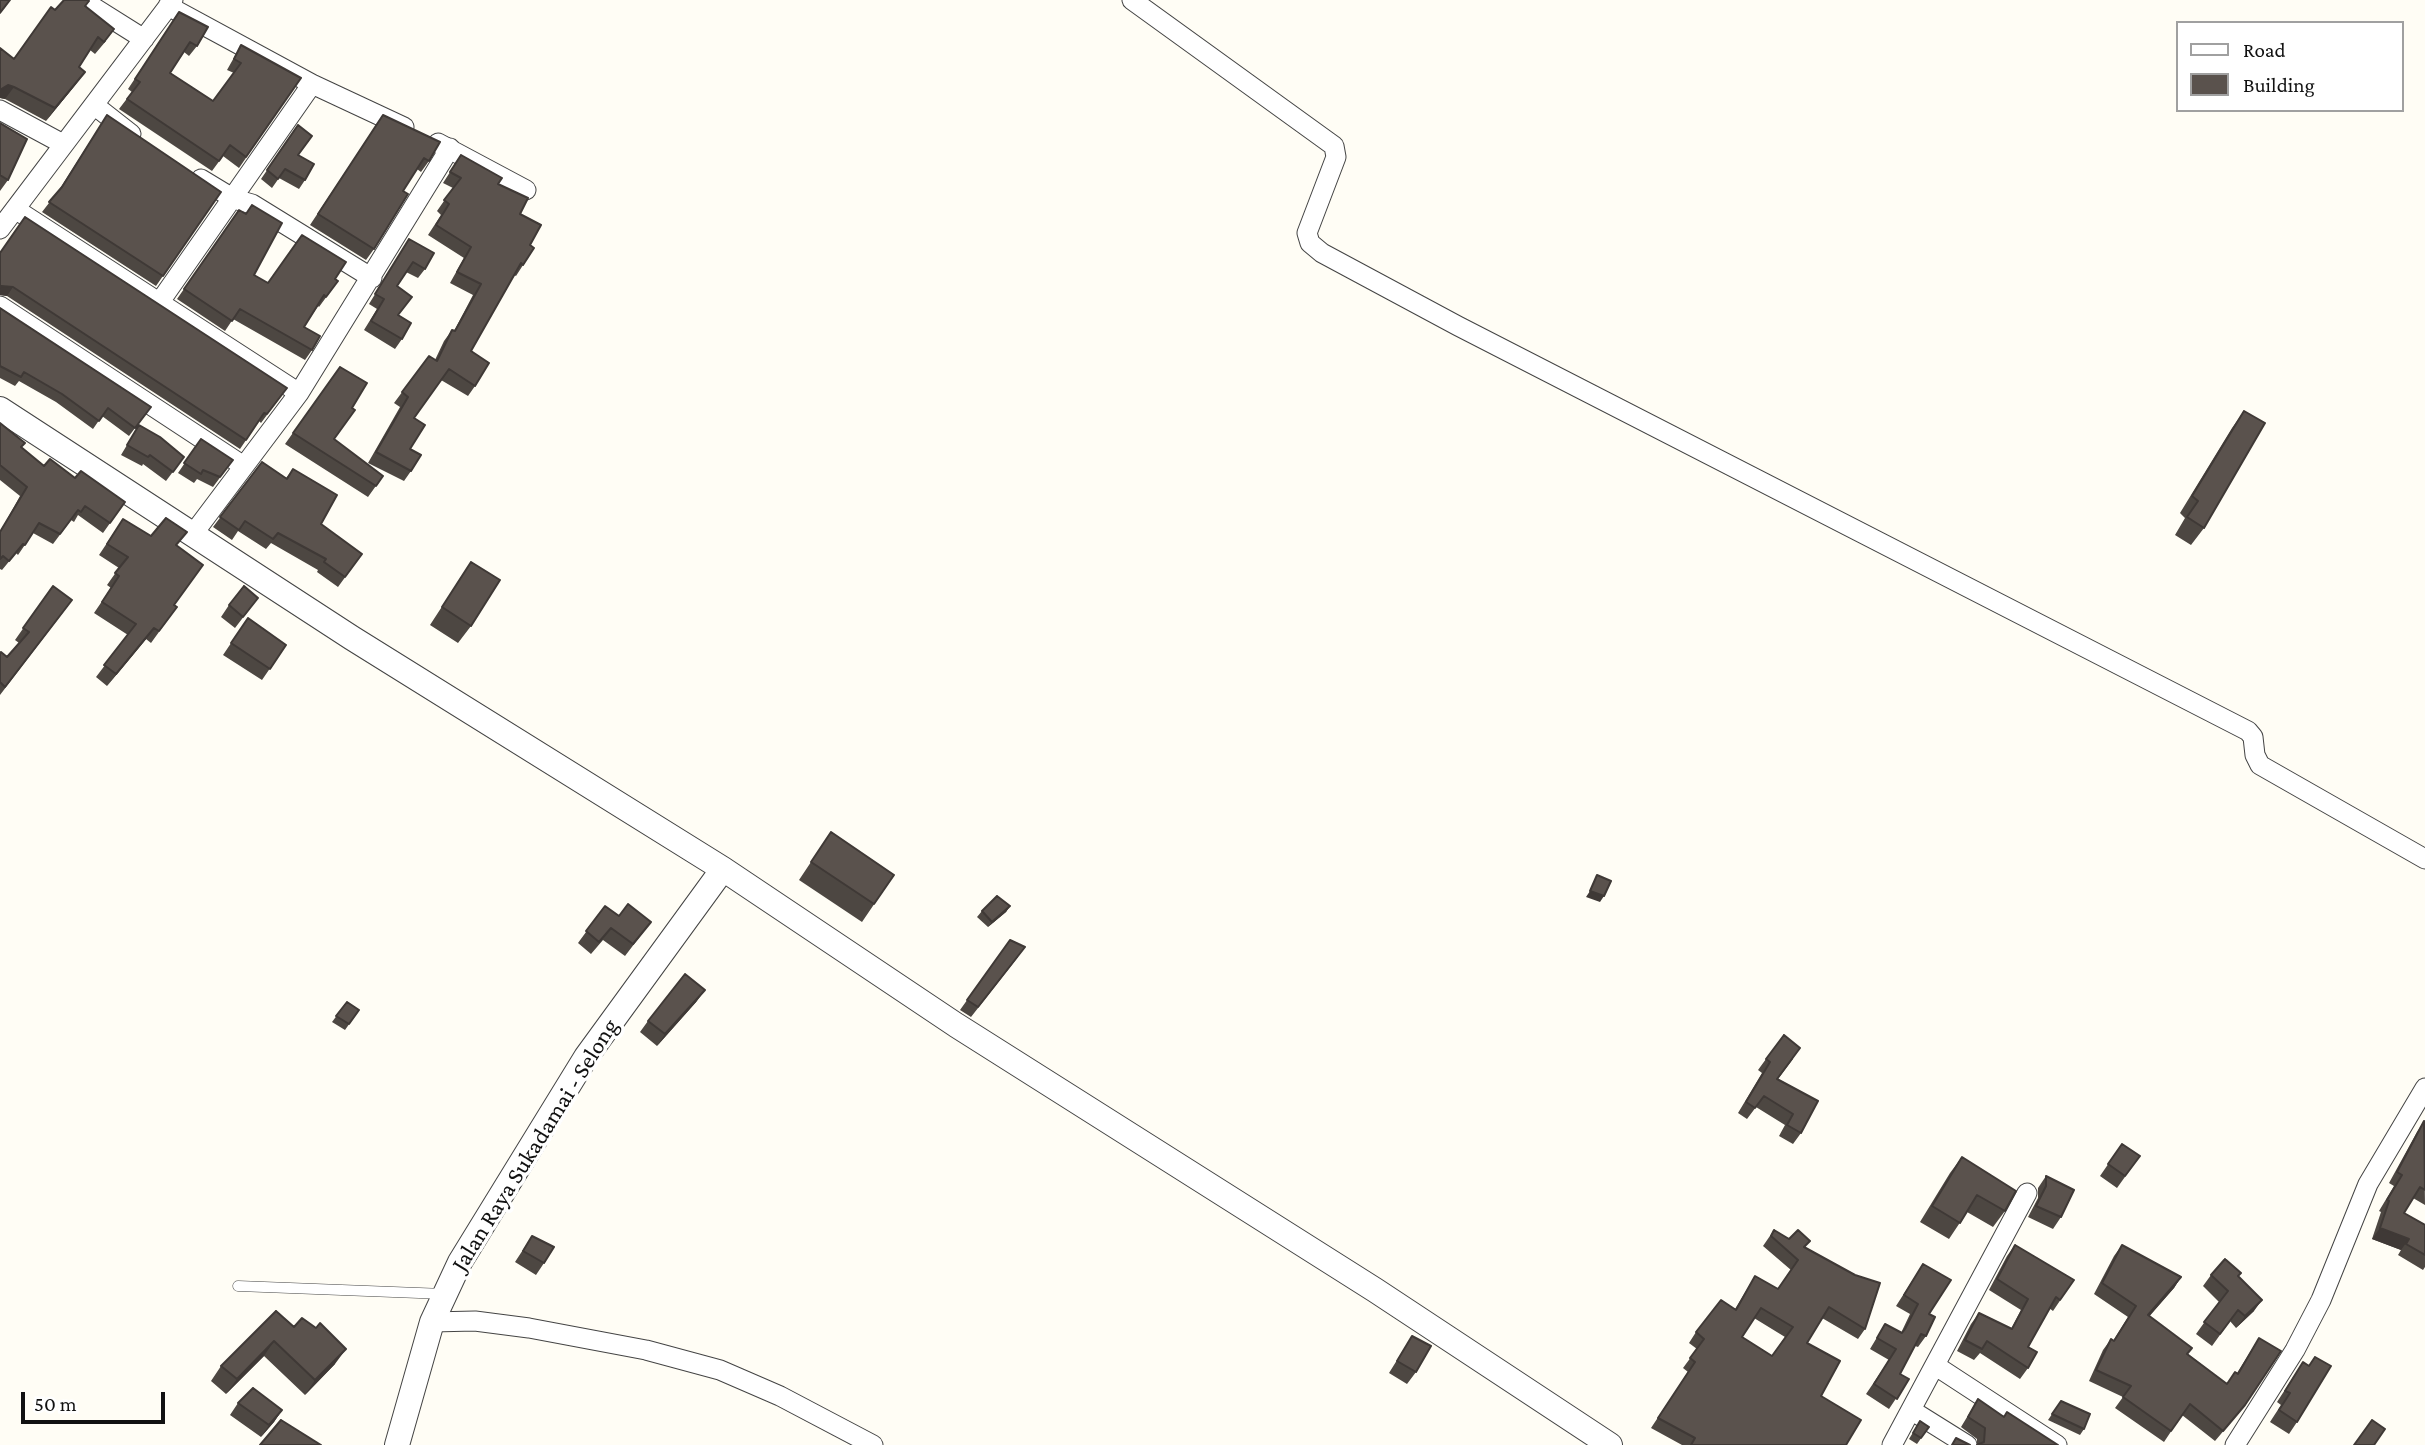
<!DOCTYPE html>
<style>
body{margin:0}
#map{position:relative;width:2425px;height:1445px;overflow:hidden;background:#fffdf5;font-family:"Crimson Pro",serif}
canvas{display:block}
.legend{position:absolute;left:2176px;top:21px;width:228px;height:91px;box-sizing:border-box;background:#fff;border:2px solid #a0a0a0;margin:0;padding:9px 12px;list-style:none;font-size:21px;color:#111}
.legend li{display:flex;align-items:center;gap:14px;height:35px}
.legend b{width:35px;border:2px solid #a0a0a0}
.scale{position:absolute;left:21px;top:1392px;width:144px;height:32px;box-sizing:border-box;border:4px solid #111;border-top:0;padding-left:9px;font-size:21px;line-height:24px;white-space:nowrap;color:#111;-webkit-text-stroke:5px #fff;paint-order:stroke}
</style>
<div id="map">
<canvas width="2425" height="1445"></canvas>
<ul class="legend">
<li><b style="height:9px;background:#fff"></b>Road</li>
<li><b style="height:19px;background:#5a524d"></b>Building</li>
</ul>
<div class="scale">50 m</div>
</div>
<script>
const c = document.querySelector('canvas').getContext('2d');
c.lineJoin = 'round';
const poly = rows => new Path2D(rows.map(r => 'M' + r).join(''));
function stroke(path, color, width, dash) { c.strokeStyle = color; c.lineWidth = width; c.lineCap = dash ? 'butt' : 'round'; c.setLineDash(dash || []); c.stroke(path); }
function paint(path, color) { c.fillStyle = color; c.fill(path, 'evenodd'); }
function drawText(font, color, halo, rows, align = 'center') {
  c.font = font + ' "Crimson Pro",serif'; c.lineWidth = 7; c.setLineDash([]); c.textBaseline = 'middle'; c.strokeStyle = halo; c.fillStyle = color; for (const [text, x, y, turn = 0] of rows) {
    c.save(); c.translate(x, y); c.rotate((+turn || 0) * Math.PI / 180); c.textAlign = isNaN(turn) ? turn : align; if (halo) c.strokeText(text, 0, 0); c.fillText(text, 0, 0); c.restore();
  }
}
const service = poly([
 [238,1286,445,1294]
]);
const minor = poly([
 [82,0,144,39],
 [1132,0,1334,146,1336,157,1307,233,1310,243,1322,253,1458,326,2248,731,2253,737,2255,755,2260,765,2425,859],
 [168,6,312,84,404,127],
 [94,105,131,134],
 [0,110,63,144],
 [438,143,526,190],
 [201,179,234,199,252,204,372,278],
 [15,209,299,393],
 [0,229,173,0],
 [159,303,312,84],
 [0,306,242,465],
 [193,534,299,393,450,148],
 [432,1322,475,1321,529,1328,646,1350,720,1370,780,1396,873,1445],
 [1936,1366,2057,1445],
 [1911,1410,1967,1445],
 [1892,1445,2027,1193],
 [2235,1445,2295,1350,2321,1300,2368,1184,2425,1088]
]);
const tertiary = poly([
 [0,409,352,638,723,869,956,1025,1375,1290,1610,1445],
 [397,1445,432,1322,460,1262,586,1057,723,869]
]);
stroke(service, '#444', 11);
stroke(minor, '#444', 21);
stroke(tertiary, '#444', 26);
stroke(service, '#fff', 10);
stroke(minor, '#fff', 19);
stroke(tertiary, '#fff', 24);
paint(poly([
 [89,1,86,6,106,41,95,54,90,50,79,67,76,84,46,121,5,99,0,98,0,48,14,59,55,10],
 [179,12,197,46,189,56,184,52,170,73,213,101,234,73,227,70,241,45,301,78,239,168,223,156,212,171,119,109,132,92,128,89],
 [107,115,221,192,156,286,42,212,59,190],
 [383,115,429,161,421,172,417,169,403,191,374,249,366,260,310,225],
 [0,123,8,180,0,191],
 [298,125,298,155,305,180,299,189,279,178,272,188,261,179],
 [461,155,498,184,520,214,530,245,534,248,516,276,514,275,471,351,475,386,468,396,441,380,414,418,410,449,411,471,404,481,368,463,400,407,394,403,429,356,435,360,444,341,452,330,454,331,473,295,450,283,464,258,428,235,441,215,437,211,453,188,443,183],
 [239,210,254,275,268,283,335,279,338,281,319,307,318,306,304,327,312,350,305,360,233,319,225,331,177,299],
 [409,239,425,269,418,278,406,272,397,286,398,315,402,339,395,349,364,330,377,309,369,304],
 [0,253,287,388,261,423,259,421,240,449,7,296,0,295],
 [0,308,151,407,129,436,102,416,93,429,56,402,19,381,15,386,0,378],
 [340,367,352,408,334,439,383,476,368,497,285,444],
 [2244,411,2204,528,2191,545,2175,535,2185,518,2180,513,2232,428],
 [0,423,21,448,44,466,75,478,125,502,103,533,78,515,74,522,71,520,53,544,33,533,18,555,16,553,2,570,0,569,0,532,20,496,0,480],
 [139,425,184,457,166,481,143,464,142,466,121,455],
 [201,439,233,460,213,487,197,479,194,483,178,473],
 [262,462,286,478,293,469,321,524,362,554,338,587,317,572,318,570,271,543,266,549,238,531,232,540,213,527],
 [123,519,151,536,177,546,174,606,177,607,151,643,146,639,107,686,96,677,128,635,94,613,111,588,107,585,119,568,99,555],
 [471,562,471,626,458,643,430,625],
 [53,586,64,611,0,695,0,653,7,657,19,643,15,640],
 [258,598,235,628,221,617,229,605],
 [248,618,286,645,262,680,223,655],
 [831,832,894,875,862,922,799,880],
 [605,906,619,916,651,922,625,956,603,940,591,954,578,943],
 [1010,906,1006,912,988,927,977,917,982,911],
 [1010,940,1018,957,971,1017,960,1010],
 [697,1001,657,1046,640,1032,648,1021],
 [347,1002,359,1010,345,1030,332,1022],
 [1766,1059,1793,1059,1778,1079,1818,1101,1801,1133,1793,1144,1779,1136,1785,1125,1756,1107,1747,1119,1738,1113,1762,1073,1758,1070],
 [2424,1121,2425,1205,2413,1198,2404,1213,2425,1225,2425,1267,2423,1270,2398,1255,2401,1250,2372,1239,2381,1212,2379,1211,2394,1186,2389,1183,2417,1132],
 [2122,1144,2140,1156,2117,1188,2100,1176],
 [1962,1157,2005,1211,1993,1227,1967,1212,1949,1239,1920,1222,1950,1173],
 [2046,1176,2061,1217,2053,1229,2028,1217,2038,1198,2038,1188],
 [1774,1230,1805,1248,1865,1329,1858,1339,1822,1318,1807,1343,1821,1396,1846,1445,1682,1445,1651,1428,1688,1372,1683,1368,1697,1349,1689,1343,1696,1332,1735,1309,1755,1276,1778,1289,1791,1270,1763,1246],
 [1754,1318,1785,1337,1772,1356,1742,1337],
 [532,1236,544,1263,536,1275,515,1262],
 [2015,1245,2074,1280,2053,1311,2049,1308,2028,1347,2028,1368,2020,1379,1980,1353,1974,1360,1957,1351,1971,1324,1979,1313,2011,1329,2021,1310,1989,1290,2007,1256],
 [2122,1245,2181,1277,2174,1288,2149,1316,2188,1354,2227,1384,2237,1373,2259,1338,2237,1415,2215,1441,2182,1415,2164,1442,2115,1408,2123,1397,2089,1381,2103,1350,2111,1339,2113,1341,2128,1317,2094,1294,2114,1256],
 [1923,1264,1929,1314,1926,1336,1918,1347,1915,1346,1900,1374,1909,1379,1889,1409,1866,1394,1889,1360,1870,1349,1885,1324,1901,1333,1910,1314,1896,1306],
 [2211,1275,2239,1276,2254,1311,2236,1328,2230,1321,2212,1346,2196,1334,2219,1302,2203,1286],
 [294,1327,316,1328,335,1364,305,1395,264,1356,226,1394,211,1381,221,1366],
 [1412,1336,1416,1372,1407,1384,1389,1373],
 [2315,1357,2297,1422,2289,1434,2270,1422,2281,1405,2277,1402,2303,1362,2309,1366],
 [1978,1399,2004,1417,2058,1445,1977,1445,1977,1439,1961,1427],
 [2061,1401,2084,1429,2080,1435,2048,1420],
 [238,1403,282,1410,274,1422,261,1437,230,1415],
 [1920,1421,1929,1427,1917,1444,1909,1439]
]), '#4d4742');
paint(poly([
 [85,72,76,84,46,121,55,108],
 [8,85,14,87,5,99,0,98,0,90],
 [1,286,13,287,7,296,0,295,0,288],
 [154,628,146,639,107,686,116,674],
 [1590,891,1604,896,1600,902,1586,897],
 [1010,906,1006,912,988,927,992,922],
 [705,990,697,1001,657,1046,665,1034],
 [2380,1228,2409,1239,2401,1250,2372,1239],
 [2181,1277,2174,1288,2141,1326,2148,1315],
 [2262,1300,2254,1311,2236,1328,2245,1316],
 [274,1341,264,1356,226,1394,237,1379],
 [346,1349,335,1364,305,1395,315,1380],
 [282,1410,274,1422,261,1437,269,1425]
]), '#3f3936');
const building = poly([
 [0,0,10,0,0,13,0,0],
 [64,0,88,0,89,1,85,6,114,29,104,42,98,37,79,67,85,72,55,108,14,87,8,85,0,90,0,48,14,59,51,7,55,10,64,0],
 [179,12,208,27,197,46,190,42,170,73,213,101,241,63,234,59,241,45,301,78,246,157,230,145,219,161,127,99,140,82,135,79,179,12],
 [107,115,221,192,163,276,49,202,62,187,107,115],
 [383,115,440,142,429,161,424,158,403,191,408,194,374,249,318,214,383,115],
 [0,123,27,139,8,180,0,175,0,123],
 [298,125,312,136,298,155,314,164,305,180,285,169,278,179,267,170,298,125],
 [461,155,502,178,498,184,528,198,520,214,541,225,530,245,534,248,523,265,521,263,471,351,489,363,475,386,449,369,414,418,425,425,410,449,421,455,411,471,376,452,408,397,402,392,429,356,437,361,452,330,455,331,481,284,457,272,471,247,436,225,449,204,444,200,461,178,450,172,461,155],
 [252,205,282,223,254,275,268,283,302,235,346,262,335,279,338,281,326,297,324,295,304,327,320,336,312,350,240,309,232,321,184,289,239,210,246,214,252,205],
 [25,217,287,388,267,414,264,413,246,440,13,287,1,286,0,288,0,253,25,217],
 [409,239,434,253,425,269,413,262,397,286,412,297,398,315,411,323,402,339,371,321,384,299,375,294,409,239],
 [0,308,151,407,135,428,108,408,99,421,62,394,24,372,21,377,0,366,0,308],
 [340,367,367,383,352,408,355,410,334,439,383,476,376,486,293,433,340,367],
 [2244,411,2265,423,2204,528,2187,517,2198,501,2192,496,2244,411],
 [0,423,25,443,21,447,44,466,50,459,75,478,81,471,125,502,110,523,85,506,81,512,78,510,60,534,39,523,25,545,23,544,9,561,3,556,0,559,0,532,27,487,0,465,0,423],
 [139,425,160,437,184,457,173,472,150,455,148,457,127,445,139,425],
 [201,439,233,460,220,477,203,470,201,474,184,463,201,439],
 [262,462,287,479,293,469,337,495,321,524,362,554,345,577,324,562,326,559,278,533,273,539,245,521,239,530,220,517,262,462],
 [166,518,187,532,176,545,203,565,174,605,177,607,159,631,154,628,116,674,104,665,136,624,102,602,119,576,115,573,128,557,107,544,123,519,151,536,166,518],
 [471,562,500,580,471,626,442,607,471,562],
 [53,586,72,600,5,687,0,682,0,653,1,652,7,657,29,632,23,628,53,586],
 [244,586,258,598,243,617,229,605,244,586],
 [248,618,286,645,270,669,231,643,248,618],
 [831,832,894,875,874,904,811,862,831,832],
 [1597,875,1611,881,1604,896,1590,891,1597,875],
 [997,896,1010,906,992,922,982,911,997,896],
 [628,904,651,922,633,944,611,928,599,942,586,931,605,906,619,916,628,904],
 [1010,940,1025,947,978,1007,967,1000,1010,940],
 [685,974,705,990,665,1034,648,1021,685,974],
 [347,1002,359,1010,349,1024,336,1016,347,1002],
 [1784,1035,1800,1048,1777,1079,1818,1101,1801,1133,1787,1125,1793,1114,1764,1096,1755,1108,1746,1102,1770,1062,1766,1059,1784,1035],
 [2424,1121,2425,1190,2420,1187,2404,1213,2425,1225,2425,1255,2406,1244,2409,1239,2380,1228,2389,1201,2387,1200,2402,1175,2397,1172,2424,1121],
 [2122,1144,2140,1156,2125,1176,2108,1164,2122,1144],
 [1962,1157,2016,1191,2005,1211,1977,1195,1960,1223,1932,1206,1962,1157],
 [2046,1176,2074,1190,2061,1217,2036,1206,2046,1186,2046,1176],
 [1774,1230,1789,1239,1798,1230,1810,1241,1804,1247,1855,1275,1880,1283,1865,1329,1829,1307,1807,1343,1840,1361,1821,1396,1861,1420,1846,1445,1691,1445,1695,1438,1658,1418,1695,1362,1690,1358,1704,1339,1696,1332,1721,1300,1736,1310,1755,1276,1778,1289,1798,1260,1771,1236,1774,1230],
 [1761,1308,1793,1327,1772,1356,1742,1337,1761,1308],
 [532,1236,554,1247,544,1263,523,1251,532,1236],
 [2015,1245,2074,1280,2060,1300,2056,1297,2028,1347,2037,1352,2028,1368,1987,1341,1982,1349,1965,1340,1979,1313,2012,1329,2028,1299,1997,1279,2015,1245],
 [2122,1245,2181,1277,2148,1315,2192,1348,2187,1354,2227,1384,2235,1372,2238,1374,2259,1338,2281,1351,2245,1405,2223,1431,2190,1404,2171,1431,2123,1397,2131,1386,2096,1370,2111,1339,2114,1341,2136,1306,2102,1283,2122,1245],
 [2225,1259,2241,1273,2238,1276,2262,1300,2245,1316,2238,1310,2220,1334,2204,1322,2228,1291,2211,1275,2225,1259],
 [1923,1264,1951,1280,1929,1314,1935,1317,1926,1336,1921,1334,1900,1374,1909,1379,1897,1399,1874,1384,1896,1349,1877,1338,1885,1324,1902,1333,1905,1329,1918,1304,1904,1295,1923,1264],
 [276,1311,294,1327,302,1318,316,1328,320,1323,346,1349,315,1380,274,1341,237,1379,221,1366,276,1311],
 [1412,1336,1431,1346,1416,1372,1397,1361,1412,1336],
 [2315,1357,2331,1366,2297,1422,2279,1410,2290,1393,2285,1391,2303,1362,2309,1366,2315,1357],
 [253,1388,282,1410,269,1425,238,1403,253,1388],
 [1978,1399,2004,1417,2007,1412,2058,1445,1977,1445,1984,1442,1985,1428,1968,1417,1978,1399],
 [2061,1401,2090,1414,2084,1429,2052,1414,2061,1401],
 [281,1420,321,1445,260,1445,281,1420],
 [2372,1420,2385,1429,2374,1445,2354,1445,2372,1420],
 [1920,1421,1929,1427,1921,1438,1913,1433,1920,1421],
 [1956,1438,1970,1445,1952,1445,1956,1438]
]);
paint(building, '#5a524d');
stroke(building, '#3f3936', 2);
drawText('24px', '#111', '#fff', [
 ["Jalan Raya Sukadamai - Selong",535,1145,-58]
]);
</script>
